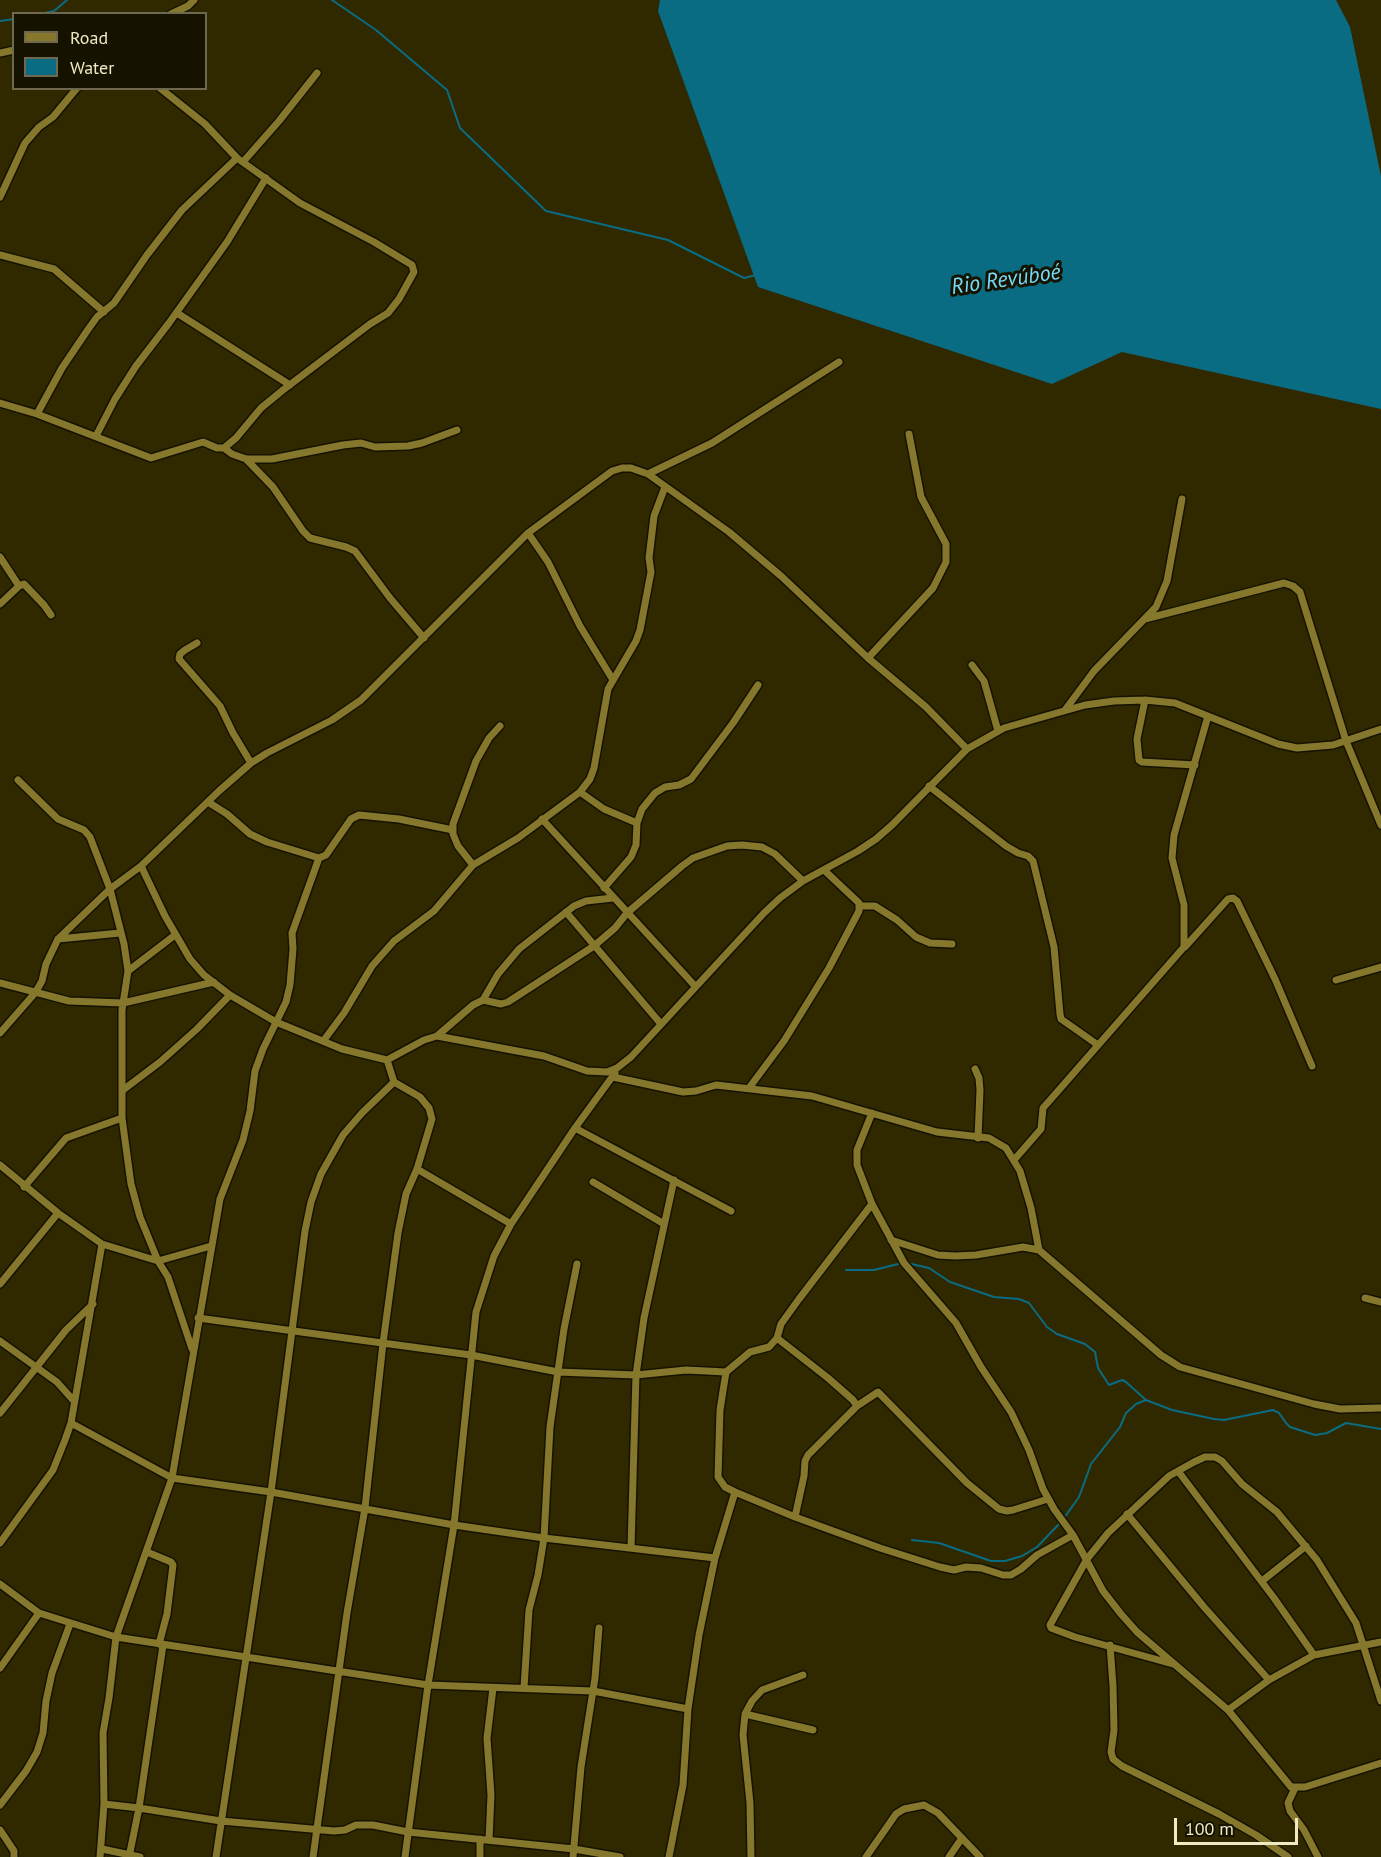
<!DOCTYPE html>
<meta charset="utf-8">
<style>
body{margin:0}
#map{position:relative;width:1381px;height:1857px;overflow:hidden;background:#302900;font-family:"PT Sans",sans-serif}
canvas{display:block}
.legend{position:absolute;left:12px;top:12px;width:195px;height:78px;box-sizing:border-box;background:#161200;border:2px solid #6d684e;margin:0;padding:8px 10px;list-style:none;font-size:18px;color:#efe9c4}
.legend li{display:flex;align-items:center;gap:12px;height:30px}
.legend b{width:30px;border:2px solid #6d684e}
.scale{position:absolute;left:1174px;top:1818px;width:124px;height:27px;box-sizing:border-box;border:3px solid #efe9c4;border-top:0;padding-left:8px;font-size:18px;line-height:21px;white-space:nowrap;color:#efe9c4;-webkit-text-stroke:4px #161200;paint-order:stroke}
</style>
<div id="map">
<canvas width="1381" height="1857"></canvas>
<ul class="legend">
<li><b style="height:8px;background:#85772b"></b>Road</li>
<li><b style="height:16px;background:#0a6c82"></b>Water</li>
</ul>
<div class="scale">100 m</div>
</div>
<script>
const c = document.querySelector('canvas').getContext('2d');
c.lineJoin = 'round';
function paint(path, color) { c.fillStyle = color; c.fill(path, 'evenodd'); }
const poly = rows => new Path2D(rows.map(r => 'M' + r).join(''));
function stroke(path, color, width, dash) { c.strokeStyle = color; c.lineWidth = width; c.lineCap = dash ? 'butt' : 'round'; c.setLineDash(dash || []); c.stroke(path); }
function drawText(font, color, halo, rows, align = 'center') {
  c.font = font + ' "PT Sans",sans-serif'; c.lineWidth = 6; c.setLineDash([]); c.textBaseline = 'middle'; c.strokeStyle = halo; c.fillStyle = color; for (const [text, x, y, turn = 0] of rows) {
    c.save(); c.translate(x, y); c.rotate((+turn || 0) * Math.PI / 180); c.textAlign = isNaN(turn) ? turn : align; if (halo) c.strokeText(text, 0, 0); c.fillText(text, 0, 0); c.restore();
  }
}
paint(poly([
 [660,0,1336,0,1350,27,1381,176,1381,409,1122,352,1052,384,758,287,658,11]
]), '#0a6c82');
stroke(poly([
 [332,0,376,30,447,90,460,128,546,211,668,240,744,278,756,275],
 [40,14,54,11,67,0],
 [0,21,14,19],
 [907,1263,929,1268,950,1282,994,1297,1019,1299,1029,1303,1047,1327,1057,1334,1085,1344,1095,1352,1098,1368,1109,1385,1122,1380,1126,1382,1146,1400],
 [846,1270,874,1270,902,1263],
 [1064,1518,1079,1497,1091,1464,1120,1427,1126,1413,1136,1404,1146,1400,1172,1410,1214,1419,1224,1420,1273,1410,1279,1413,1286,1423,1290,1427,1315,1435,1327,1433,1346,1423,1381,1429],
 [912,1540,939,1543,991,1561,1005,1561,1022,1556,1037,1547,1061,1522]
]), '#0a6c82', 2);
const minor = poly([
 [171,14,188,6,194,0],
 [0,53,14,50],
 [243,162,279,121,317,73],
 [0,197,25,143,39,127,53,117,77,88],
 [0,255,54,269,104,312],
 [177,313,290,385],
 [0,403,37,414,151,458,203,442,217,448,224,448,236,438,261,408,283,390,370,324,388,313,399,299,414,272,412,265,374,242,300,203,237,158,205,124,160,88],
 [37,414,62,368,89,328,97,317,114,303,147,255,182,210,237,158],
 [96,436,115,399,136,366,169,323,227,242,266,178],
 [224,448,232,454,246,459,272,459,343,445,361,443,375,447,408,446,422,443,457,430],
 [246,459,273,487,303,531,310,538,346,547,355,551,390,598,424,638],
 [648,474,712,443,839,362],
 [528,533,548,562,580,626,613,680],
 [0,557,19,586],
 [0,604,19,586,24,584,44,605,51,615],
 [1145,619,1284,583,1293,586,1300,592,1346,741,1381,825],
 [197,643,185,650,180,654,179,659,220,706,233,733,251,763],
 [868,658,933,588,946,562,946,544,921,497,909,434],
 [972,665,984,681,998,731],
 [1145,700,1137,739,1139,760,1142,762,1195,765],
 [1065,710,1094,671,1156,607,1167,581,1182,499],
 [18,780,58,819,84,830,90,837,110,889,124,944,128,971,122,1010,122,1118,131,1184,140,1217,158,1261,168,1277,192,1349],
 [929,786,1006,846,1018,853,1028,856,1033,861,1054,947,1060,1014,1061,1019,1098,1045],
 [580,792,604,809,637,823],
 [208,802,227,814,250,834,267,842,319,858,326,855,351,819,359,815,399,819,453,830],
 [542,819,695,986],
 [473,865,458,846,453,834,453,824,476,761,489,738,500,726],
 [141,866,165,916,190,959,204,975,230,995,276,1022,342,1049,387,1060,424,1040,437,1036,544,1056,587,1071,607,1072,617,1068,631,1057,764,913,780,898,803,881,858,851,876,839,892,825,967,749,1004,728,1085,705,1114,701,1145,700,1175,703,1278,744,1297,748,1333,745,1381,729],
 [604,888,631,857,636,845,637,823,642,809,655,793,665,787,679,785,691,779,733,723,758,685],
 [860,906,875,906,897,920,916,937,930,943,952,944],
 [566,912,661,1024],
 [58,939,120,933],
 [1185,947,1228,899,1233,898,1237,901,1275,979,1312,1066],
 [128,971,175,935],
 [1336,980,1381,967],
 [0,983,69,1001,123,1003,214,982],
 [483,1000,498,974,519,949,574,906,586,901,613,898],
 [0,1033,35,993,42,981,46,964,58,939,110,889,141,866,219,791,251,763,267,753,332,720,361,700,528,533,612,471,622,468,631,468,648,474,729,532,781,576,868,658,926,707,967,749],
 [437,1036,473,1005,483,1000,501,1004,508,1002,594,946,615,928,627,913,682,866,693,858,727,846,742,845,762,847,775,854,803,881],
 [324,1040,344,1013,372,966,394,941,434,911,473,865,518,838,580,792,590,779,594,768,608,689,636,641,640,630,651,572,649,558,654,516,665,487],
 [975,1069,979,1078,980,1090,978,1138],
 [613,1077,683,1092,696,1091,716,1085,812,1096,937,1132,989,1138,1006,1148,1020,1171,1031,1208,1039,1250,1161,1355,1180,1367,1314,1404,1340,1409,1381,1408],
 [749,1088,784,1041,829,968,859,911,859,903,824,870],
 [123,1090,160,1062,197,1029,230,995],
 [872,1113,857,1150,857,1165,872,1204],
 [575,1128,731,1211],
 [1014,1160,1041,1129,1043,1108,1051,1099,1184,947,1184,905,1172,858,1174,835,1208,716],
 [0,1165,58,1213,102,1244,158,1261,211,1246],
 [417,1169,511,1224],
 [593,1182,664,1224],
 [24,1187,66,1138,122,1118],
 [891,1240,938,1255,955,1256,976,1255,1023,1247,1039,1250],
 [0,1284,58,1213],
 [1365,1298,1381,1302],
 [198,1318,471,1355,558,1372,636,1375,686,1370,726,1372,750,1352,769,1347,777,1338,781,1324,799,1299,872,1204,904,1263,956,1323,981,1367,1011,1412,1029,1450,1043,1489,1054,1509,1073,1535,1103,1591,1121,1614,1137,1632,1228,1710,1291,1787,1305,1787,1381,1763],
 [777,1338,828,1378,853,1400,857,1406,808,1455,805,1461,804,1476,795,1517],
 [0,1341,57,1382,73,1400],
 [726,1372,720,1410,718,1477,725,1487,735,1492,795,1517,880,1548,940,1567,954,1570,966,1567,981,1568,1003,1575,1011,1575,1021,1569,1037,1555,1073,1535],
 [857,1406,878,1392,967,1483,999,1509,1007,1511,1013,1510,1048,1499],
 [0,1413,66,1330,93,1304],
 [71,1423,172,1478,271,1492,454,1525,544,1538,715,1558],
 [1178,1471,1274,1598,1314,1655],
 [1127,1514,1204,1607,1269,1680],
 [0,1543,53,1470,65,1440,71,1423,102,1244],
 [631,1548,636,1375,644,1318,674,1180],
 [147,1552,171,1562,173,1565,167,1614,159,1644],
 [1262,1581,1306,1546],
 [0,1584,39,1613,116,1637,428,1685,593,1691,688,1709],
 [1110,1645,1113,1686,1114,1730,1111,1752,1113,1759,1122,1766,1219,1814,1256,1835,1288,1857],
 [1173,1664,1075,1637,1051,1628,1050,1625,1087,1559,1108,1533,1169,1476,1194,1462,1205,1457,1215,1457,1222,1461,1242,1484,1277,1512,1317,1560,1356,1623,1381,1701],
 [0,1668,39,1613],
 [524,1688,529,1610,538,1575,544,1538,550,1427,564,1329,577,1264],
 [1228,1710,1269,1680,1314,1655,1381,1642],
 [745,1714,813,1730],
 [1295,1788,1288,1803,1290,1811,1304,1830,1318,1857],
 [104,1804,139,1808,221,1821,334,1831,345,1830,356,1825,373,1825,408,1832,574,1849,620,1857],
 [0,1805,26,1771,37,1752,43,1733,46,1701,52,1673,70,1624],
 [0,1830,14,1851,14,1857],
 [480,1839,480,1857],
 [489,1840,491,1795,487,1738,493,1688],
 [102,1849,140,1857],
 [100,1857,104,1804,103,1733,109,1698,116,1637,172,1478,220,1199,243,1140,250,1111,255,1071,263,1049,286,1002,290,985,293,949,292,933,319,858],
 [129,1857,139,1808,163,1645],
 [216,1857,271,1492,305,1231,311,1202,321,1174,343,1135,362,1113,394,1082,387,1060],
 [313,1857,347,1613,365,1508,383,1343,398,1233,406,1194,417,1169,432,1119,429,1108,420,1097,394,1082],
 [405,1857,428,1685,454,1525,476,1312,494,1256,511,1224,575,1128,615,1073],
 [573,1857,581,1767,595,1678,599,1628],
 [669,1857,683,1785,688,1709,699,1635,715,1558,735,1492],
 [751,1857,750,1803,743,1735,745,1714,752,1701,762,1690,803,1675],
 [866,1857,896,1814,904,1809,924,1805,938,1813,980,1857],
 [949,1857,962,1838]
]);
stroke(minor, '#161200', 10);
stroke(minor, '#85772b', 7);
drawText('italic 22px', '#74dbf9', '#161200', [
 ["Rio Revúboé",1006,280,-8]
]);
</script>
